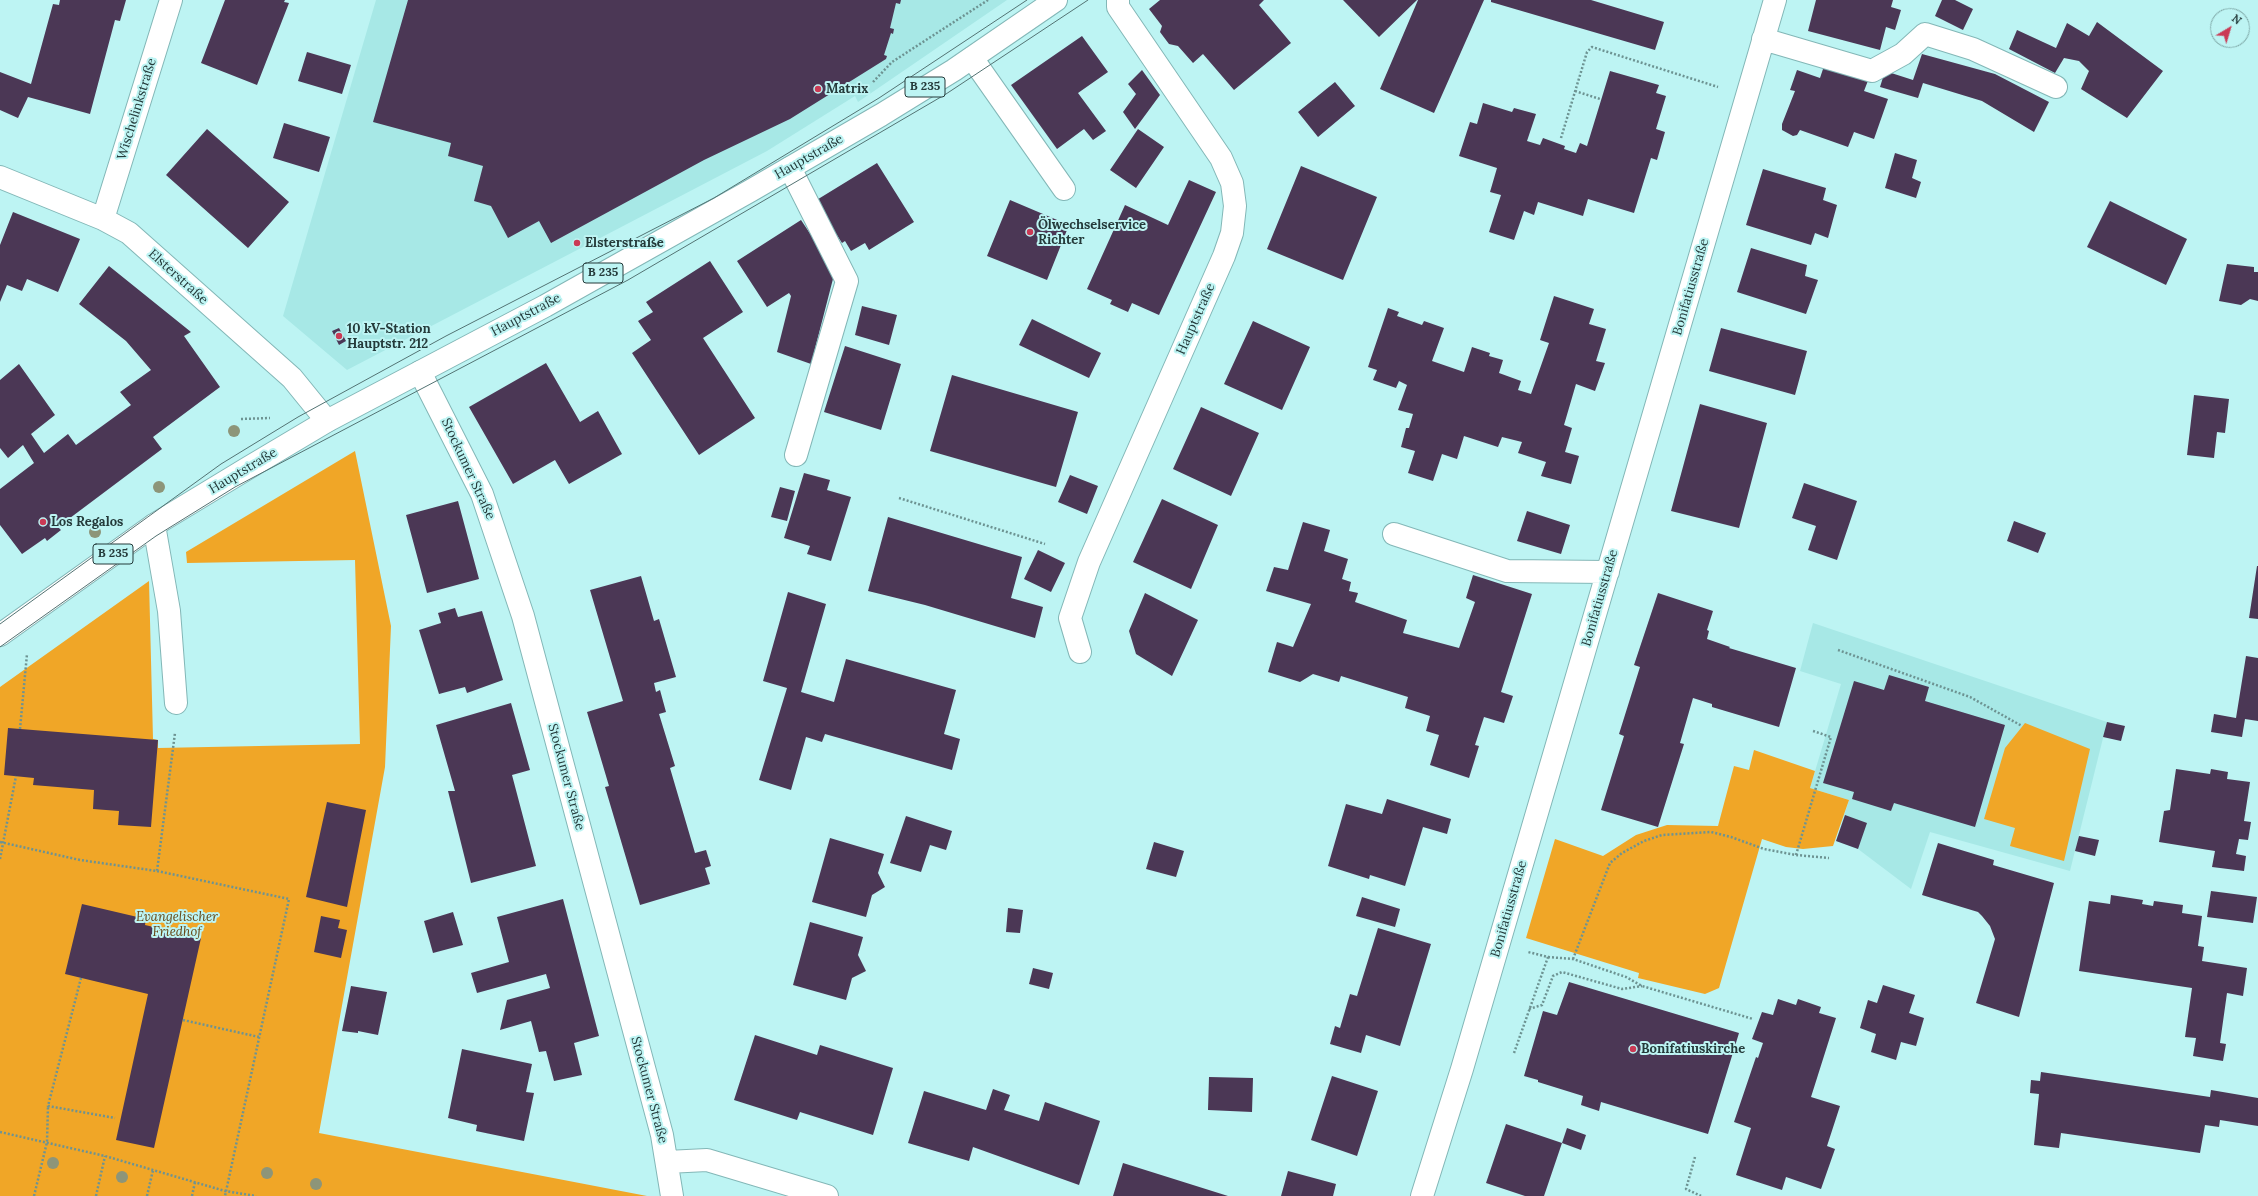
<!DOCTYPE html>
<meta charset="utf-8">
<style>
body{margin:0}
#map{position:relative;width:2258px;height:1196px;overflow:hidden;background:#bdf4f3;font-family:Lora,serif}
canvas{display:block}
.north{position:absolute;left:2210px;top:8px;width:40px;height:40px;box-sizing:border-box;background:#bdf4f3;border:1px solid #80aaa9;border-radius:50%;rotate:38deg;font-size:11px;font-weight:700;line-height:16px;text-align:center;color:#243a3a}
.north::after{content:'';display:block;margin:auto;width:14px;height:18px;background:#ca3a55;clip-path:polygon(50% 0,100% 100%,50% 72%,0 100%)}
</style>
<div id="map">
<canvas width="2258" height="1196"></canvas>
<div class="north">N</div>
</div>
<script>
const c = document.querySelector('canvas').getContext('2d');
c.lineJoin = 'round';
function paint(path, color) { c.fillStyle = color; c.fill(path, 'evenodd'); }
const poly = rows => new Path2D(rows.map(r => 'M' + r).join(''));
function stroke(path, color, width, dash) { c.strokeStyle = color; c.lineWidth = width; c.lineCap = dash ? 'butt' : 'round'; c.setLineDash(dash || []); c.stroke(path); }
function drawText(font, color, halo, rows, align = 'center') {
  c.font = font + ' Lora,serif'; c.lineWidth = 4; c.setLineDash([]); c.textBaseline = 'middle'; c.strokeStyle = halo; c.fillStyle = color; for (const [text, x, y, turn = 0] of rows) {
    c.save(); c.translate(x, y); c.rotate((+turn || 0) * Math.PI / 180); c.textAlign = isNaN(turn) ? turn : align; if (halo) c.strokeText(text, 0, 0); c.fillText(text, 0, 0); c.restore();
  }
}
paint(poly([
 [376,0,1007,0,858,102,855,96,767,151,347,370,283,316],
 [1813,623,2107,722,2070,871,1930,832,1911,889,1858,849,1836,841,1849,800,1810,788,1841,684,1800,671]
]), '#a7e8e6');
paint(poly([
 [355,451,391,626,385,767,319,1133,647,1196,0,1196,0,687,149,581,153,739,158,740,158,748,360,744,355,560,187,563,186,552],
 [2025,723,2090,749,2064,861,2010,846,2015,828,1984,819,2005,748],
 [1754,750,1815,771,1810,788,1849,800,1833,846,1803,849,1786,847,1762,839,1719,988,1705,994,1638,978,1639,973,1526,938,1555,839,1603,856,1636,835,1667,825,1718,826,1734,766,1749,770]
]), '#f0a627');
paint(poly([
 [60,0,126,0,120,21,115,20,90,114,28,97,18,118,0,110,0,72,31,84,53,4,59,5],
 [225,0,285,0,284,2,289,3,257,85,201,63],
 [408,0,901,0,900,4,896,3,890,28,894,29,893,34,891,33,884,55,887,56,886,59,790,119,704,160,551,243,539,221,508,238,491,206,474,201,483,166,448,156,451,143,373,122],
 [1160,0,1264,0,1259,5,1291,43,1234,90,1203,54,1193,63,1178,46,1169,44,1160,32,1162,26,1149,9],
 [1343,0,1417,0,1379,37],
 [1418,0,1484,0,1434,113,1380,89],
 [1491,0,1591,0,1664,22,1655,50,1491,2],
 [1816,0,1893,0,1891,7,1901,10,1895,30,1886,27,1880,50,1808,31],
 [1942,0,1955,0,1973,9,1963,30,1935,16],
 [2097,22,2163,71,2127,118,2081,89,2089,71,2079,61,2064,58,2055,73,2009,49,2017,30,2056,48,2067,23,2089,36],
 [1082,36,1108,72,1078,93,1106,131,1093,140,1084,129,1057,149,1011,85],
 [307,52,351,65,342,94,298,81],
 [1922,54,1995,74,2049,102,2034,132,1982,101,1923,83,1918,98,1880,87,1885,71,1913,80],
 [1825,63,1869,78,1864,91,1888,99,1874,139,1854,132,1848,147,1800,130,1797,135,1793,136,1782,130,1782,124,1795,91,1790,90,1797,70,1820,78],
 [1142,70,1160,95,1135,129,1123,112,1136,94,1128,84],
 [1610,71,1659,85,1656,93,1666,96,1656,129,1665,132,1657,160,1651,158,1634,213,1588,199,1583,216,1538,202,1534,215,1524,211,1514,240,1489,232,1501,195,1490,192,1497,168,1459,156,1470,122,1477,124,1483,103,1512,112,1514,108,1536,114,1527,141,1540,145,1543,138,1565,146,1564,149,1576,153,1580,143,1587,146],
 [1335,82,1355,106,1318,137,1298,112],
 [284,123,330,137,319,172,273,158],
 [207,129,289,202,248,248,166,175],
 [1138,129,1164,147,1136,188,1110,170],
 [1895,153,1917,160,1912,178,1921,182,1916,198,1885,188],
 [877,163,914,222,869,250,865,243,851,251,845,241,842,243,815,201],
 [1301,166,1377,197,1343,280,1267,249],
 [1763,169,1826,188,1823,200,1837,205,1828,238,1815,233,1811,245,1746,225],
 [1189,180,1216,192,1159,315,1132,303,1128,312,1110,304,1112,300,1087,289,1125,205,1168,225],
 [1010,200,1069,225,1047,280,987,256],
 [2110,201,2187,239,2166,285,2087,247],
 [13,212,80,239,58,292,27,279,22,291,7,285,0,302,0,245],
 [801,220,829,262,834,275,811,364,777,352,791,296,789,293,767,307,737,261],
 [1751,248,1807,265,1805,276,1818,280,1806,314,1737,292],
 [710,261,743,312,703,338,755,418,699,455,632,353,651,340,638,321,653,312,646,302],
 [2227,264,2254,267,2254,272,2258,272,2258,301,2250,299,2241,305,2219,301],
 [109,266,191,332,184,336,220,387,153,437,162,449,58,527,61,530,47,541,45,538,22,554,0,525,0,489,34,463,23,445,8,458,0,448,0,380,19,364,55,415,31,434,44,453,68,434,76,445,131,405,120,392,151,370,126,341,79,304],
 [1554,296,1594,309,1589,324,1606,329,1596,361,1605,363,1595,391,1576,384,1564,425,1572,428,1565,452,1579,456,1571,484,1541,476,1546,462,1518,453,1522,442,1502,437,1498,447,1464,436,1457,459,1442,454,1433,481,1408,473,1415,451,1401,447,1406,428,1409,428,1413,414,1398,410,1407,385,1399,381,1396,388,1373,380,1377,370,1368,367,1388,308,1399,312,1397,316,1422,325,1424,321,1444,328,1432,361,1464,372,1472,347,1490,353,1489,356,1503,360,1499,373,1521,381,1518,390,1531,394,1549,343,1540,340],
 [862,306,897,315,889,345,855,335],
 [1032,319,1101,353,1089,378,1019,345],
 [1253,321,1310,347,1282,410,1224,384],
 [339,328,346,341,339,345,332,331],
 [1721,328,1807,351,1795,395,1709,371],
 [845,346,901,364,881,430,824,412],
 [546,363,580,422,598,411,622,454,569,484,555,460,513,484,469,407],
 [952,375,1078,412,1056,487,930,451],
 [2194,395,2229,399,2225,433,2217,432,2214,458,2187,455],
 [1700,404,1767,423,1739,528,1671,511],
 [1201,407,1259,433,1231,496,1173,469],
 [804,473,830,480,827,490,851,497,831,561,807,554,810,546,784,538],
 [1070,475,1098,486,1087,514,1058,502],
 [1804,483,1857,501,1837,560,1808,550,1816,526,1792,518],
 [780,487,795,491,787,521,771,517],
 [1162,499,1218,525,1191,589,1133,562],
 [458,501,479,579,427,593,406,515],
 [1527,511,1570,525,1561,554,1517,541],
 [888,517,1022,557,1011,598,1043,607,1035,638,925,605,868,591],
 [2014,521,2046,533,2038,553,2007,541],
 [1303,522,1330,530,1324,551,1348,559,1342,579,1351,582,1349,591,1358,593,1355,602,1407,620,1403,633,1459,648,1475,602,1466,598,1473,575,1532,594,1501,692,1513,696,1504,723,1484,717,1475,745,1479,746,1469,778,1430,765,1439,735,1426,731,1430,716,1405,708,1408,697,1341,676,1339,682,1313,674,1300,682,1268,672,1277,642,1293,647,1311,604,1266,591,1274,567,1288,570],
 [1038,550,1065,563,1051,592,1024,579],
 [2257,566,2258,566,2258,619,2249,618],
 [641,576,654,621,659,619,676,677,654,683,656,692,660,690,666,712,659,714,675,766,670,768,695,853,706,850,711,866,705,868,710,884,640,905,605,787,609,786,587,712,623,701,590,590],
 [788,592,826,604,801,692,834,702,846,659,956,690,944,734,960,739,952,770,825,734,822,742,806,737,791,790,759,780,787,688,763,681],
 [1145,593,1198,620,1172,676,1136,654,1129,631],
 [1658,593,1713,611,1707,630,1709,631,1707,639,1730,647,1729,648,1796,668,1779,727,1712,707,1712,704,1693,698,1680,743,1684,744,1658,827,1601,810,1624,736,1619,734,1640,667,1634,665],
 [455,608,458,617,482,611,503,680,467,693,465,687,439,694,419,630,441,623,438,613],
 [2246,656,2258,658,2258,721,2245,719,2242,737,2211,732,2214,714,2236,718],
 [1889,675,1929,687,1925,701,2005,725,1975,827,1894,803,1891,811,1852,799,1854,792,1823,783,1854,681,1884,690],
 [511,703,530,770,512,775,536,866,471,883,448,791,455,791,436,725],
 [2107,722,2125,726,2121,741,2103,737],
 [8,728,158,740,151,827,118,825,119,811,93,809,94,790,33,785,34,778,4,775],
 [2176,769,2210,774,2211,769,2228,772,2227,779,2250,782,2244,821,2251,822,2248,840,2239,839,2236,854,2246,856,2244,871,2212,867,2215,851,2159,842,2164,811,2170,810],
 [1387,799,1451,819,1447,834,1423,827,1405,886,1370,875,1369,879,1328,866,1346,804,1382,814],
 [327,802,366,810,347,907,306,897],
 [1845,815,1867,823,1858,849,1836,841],
 [906,816,952,831,946,850,930,845,921,872,890,863],
 [2079,836,2099,840,2095,856,2075,851],
 [830,838,884,854,878,873,885,887,872,895,866,917,812,902],
 [1154,842,1184,851,1176,877,1146,869],
 [1938,843,1994,860,1993,865,2054,883,2019,1017,1976,1003,1995,939,1990,926,1982,916,1978,912,1922,895],
 [2211,891,2257,897,2253,923,2207,917],
 [2111,895,2143,900,2142,904,2153,906,2154,901,2183,905,2182,913,2202,916,2198,946,2204,947,2202,961,2247,968,2243,996,2227,993,2220,1043,2226,1044,2223,1061,2193,1056,2196,1038,2185,1037,2192,988,2079,971,2089,901,2110,904],
 [1362,897,1400,909,1395,927,1356,916],
 [563,899,599,1036,574,1043,582,1075,554,1081,546,1051,539,1052,531,1021,500,1030,507,1000,550,988,546,974,477,993,471,973,509,962,497,917],
 [82,904,146,919,145,925,201,938,154,1148,116,1140,148,994,65,974],
 [1008,908,1023,910,1020,933,1006,932],
 [453,912,463,945,433,953,424,921],
 [321,916,340,920,338,928,347,930,341,958,314,952],
 [810,922,863,937,858,955,866,971,852,978,846,1000,793,985],
 [1378,928,1431,944,1400,1046,1366,1035,1361,1053,1330,1044,1335,1026,1340,1028,1350,994,1357,996],
 [1033,968,1053,973,1049,989,1029,984],
 [1569,982,1739,1033,1708,1134,1601,1102,1599,1111,1581,1105,1583,1096,1538,1082,1538,1080,1524,1076,1543,1011,1557,1015],
 [1883,985,1915,995,1909,1013,1924,1018,1916,1046,1901,1042,1896,1060,1871,1052,1876,1034,1860,1028,1868,1000,1877,1003],
 [351,986,387,992,378,1035,358,1031,358,1033,342,1031],
 [1778,999,1796,1005,1798,999,1821,1007,1819,1013,1836,1018,1811,1097,1840,1106,1827,1146,1835,1149,1821,1189,1786,1177,1782,1190,1736,1175,1751,1128,1734,1122,1756,1057,1758,1058,1763,1043,1752,1039,1762,1012,1773,1015],
 [755,1035,817,1055,820,1045,893,1068,873,1135,800,1112,797,1120,734,1100],
 [462,1049,532,1064,526,1092,534,1093,524,1141,476,1131,477,1125,448,1118],
 [2041,1072,2210,1097,2211,1090,2258,1098,2258,1126,2220,1120,2219,1127,2205,1125,2200,1153,2061,1133,2059,1148,2034,1145,2039,1094,2030,1093,2031,1080,2040,1081],
 [1332,1076,1378,1091,1357,1156,1311,1140],
 [1209,1077,1253,1078,1252,1112,1208,1110],
 [993,1089,1010,1095,1004,1110,1039,1121,1045,1102,1100,1121,1079,1185,973,1147,969,1161,908,1143,924,1091,986,1110],
 [1506,1124,1562,1143,1544,1196,1525,1196,1486,1183],
 [1567,1128,1586,1135,1581,1150,1562,1143],
 [1123,1163,1228,1196,1113,1196],
 [1288,1171,1336,1184,1333,1196,1281,1196]
]), '#4b3755');
const minor = poly([
 [1763,39,1872,71,1903,54,1925,34,1973,49,2056,87],
 [972,58,1064,189],
 [790,168,847,281,796,455],
 [0,177,103,219,129,233,292,378,327,421],
 [103,219,171,0],
 [420,372,482,494,523,616,662,1135,672,1196],
 [154,525,169,611,176,703],
 [1394,534,1507,571,1608,572],
 [1080,652,1070,618,1089,562,1224,256,1232,233,1235,206,1232,183,1221,158,1118,7,1118,0],
 [667,1162,707,1160,827,1196],
 [1422,1196,1462,1069,1775,0]
]);
const major = poly([
 [0,635,154,525,248,468,327,421,545,306,750,191,881,115,954,70,1056,0]
]);
stroke(minor, '#83b7b7', 24);
stroke(major, '#83b7b7', 24);
stroke(poly([
 [873,82,892,62,988,0],
 [1575,91,1600,99],
 [1561,138,1587,52,1592,47,1718,87],
 [241,419,270,418],
 [899,498,1045,544],
 [1838,650,1970,697,2022,726],
 [20,729,27,654],
 [0,842,80,860,157,871,175,733],
 [1796,855,1831,737,1813,731],
 [0,859,16,776],
 [157,871,289,899,225,1196],
 [1548,957,1573,959,1626,977,1642,986,1753,1019],
 [1573,959,1610,863,1622,853,1644,841,1662,835,1711,832,1731,837,1764,849,1796,855,1829,858],
 [81,978,48,1106,115,1118],
 [1529,1009,1542,1005,1553,976,1562,972,1622,989,1642,986],
 [183,1020,259,1037],
 [1514,1053,1548,957,1528,952],
 [0,1132,105,1156,225,1191,256,1196],
 [1695,1157,1686,1189,1701,1196],
 [34,1196,47,1142,48,1106],
 [96,1196,105,1156],
 [147,1196,153,1170],
 [192,1196,195,1182]
]), '#6d9392', 2.5, [2, 2]);
stroke(minor, '#fff', 22);
stroke(major, '#fff', 22);
stroke(poly([
 [0,624,221,464,298,417,446,336,714,198,879,98,1027,0],
 [0,647,156,536,235,487,628,280,946,94,1088,0]
]), '#537373', 1);
c.fillStyle = '#8d9579';
for (const [x, y] of [
 [234,431],
 [159,487],
 [95,532],
 [53,1163],
 [267,1173],
 [122,1177],
 [316,1184]
]) { c.beginPath(); c.arc(x, y, 6, 0, 2 * Math.PI); c.fill(); }
for (const [x, y, r, color] of [
 [818,89,4,"#ca3a55"],
 [1030,232,4,"#ca3a55"],
 [577,243,4,"#ca3a55"],
 [339,336,4,"#ca3a55"],
 [43,522,4,"#ca3a55"],
 [1633,1049,4,"#ca3a55"]
]) { const dot = new Path2D(); dot.arc(x, y, r, 0, 2 * Math.PI); c.fillStyle = color; c.fill(dot); stroke(dot, '#bdf4f3', 1.5); }
for (const [x, y, w] of [
 [925,87,40],
 [603,273,40],
 [113,554,40]
]) { const box = new Path2D(); box.roundRect(x - w / 2, y - 10, w, 20, 3); c.fillStyle = '#bdf4f3'; c.fill(box); stroke(box, '#243a3a', 1); }
drawText('bold 12px', '#243a3a', null, [
 ["B 235",925,87],
 ["B 235",603,273],
 ["B 235",113,554]
]);
drawText('bold 13px', '#243a3a', '#bdf4f3', [
 ["Matrix",826,89],
 ["Ölwechselservice",1038,225],
 ["Richter",1038,240],
 ["Elsterstraße",585,243],
 ["10 kV-Station",347,329],
 ["Hauptstr. 212",347,344],
 ["Los Regalos",51,522],
 ["Bonifatiuskirche",1641,1049]
], 'left');
drawText('13px', '#243a3a', '#bdf4f3', [
 ["Wischelinkstraße",137,109,-73],
 ["Hauptstraße",809,157,-30],
 ["Elsterstraße",178,277,42],
 ["Bonifatiusstraße",1691,287,-74],
 ["Hauptstraße",526,315,-28],
 ["Hauptstraße",1196,319,-66],
 ["Stockumer Straße",468,469,65],
 ["Hauptstraße",243,471,-31],
 ["Bonifatiusstraße",1600,598,-74],
 ["Stockumer Straße",566,777,75],
 ["Bonifatiusstraße",1509,909,-74],
 ["Stockumer Straße",649,1090,75]
]);
drawText('italic 13px', '#664716', '#bdf4f3', [
 ["Evangelischer",177,917],
 ["Friedhof",177,932]
]);
</script>
